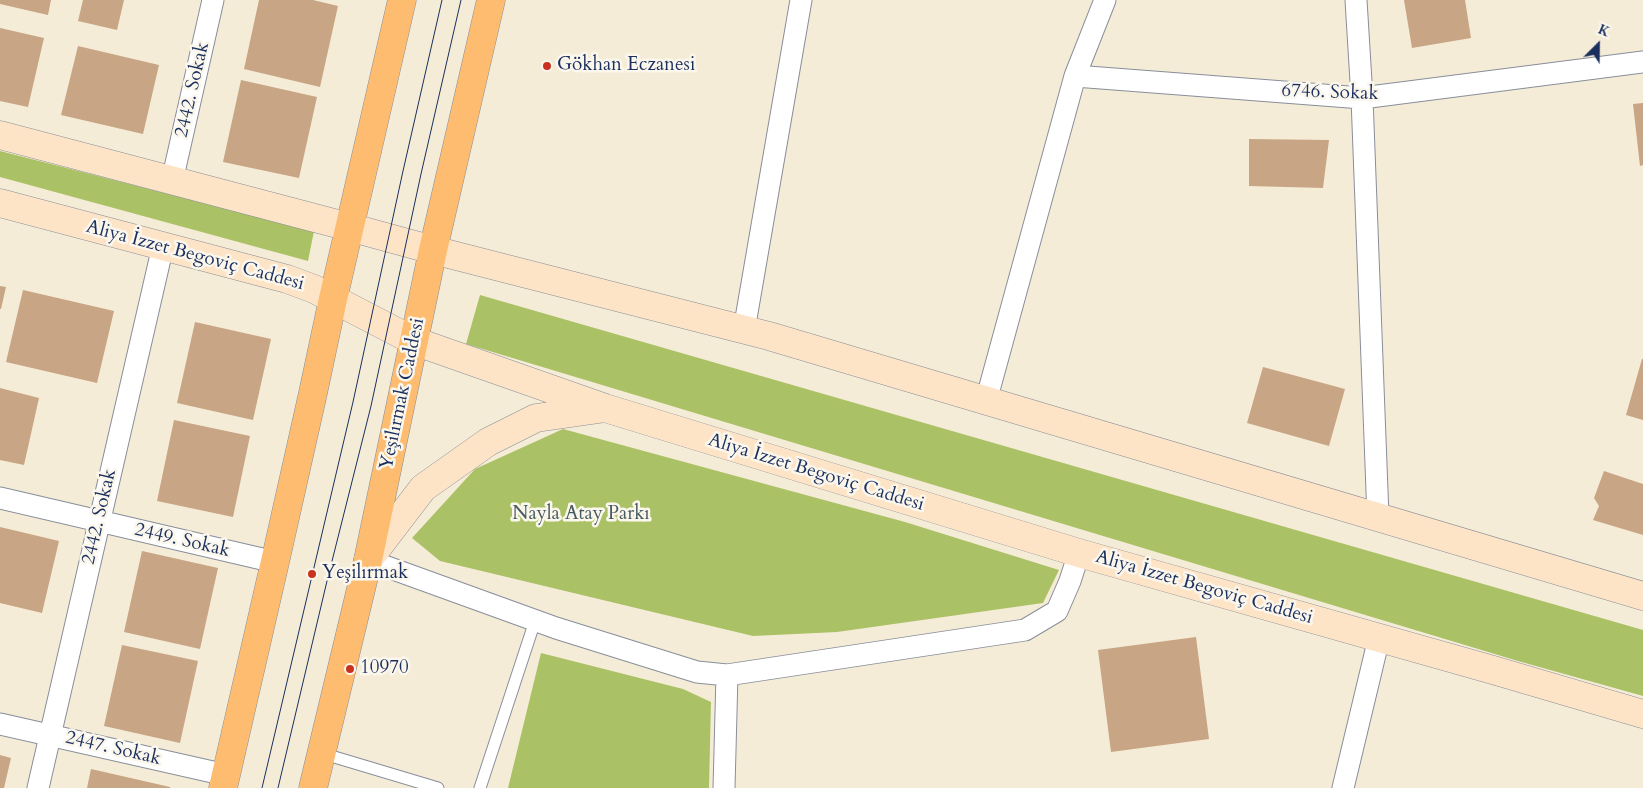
<!DOCTYPE html>
<meta charset="utf-8">
<style>
body{margin:0}
#map{position:relative;width:1643px;height:788px;overflow:hidden;background:#f5ecd7;font-family:Cardo,serif}
canvas{display:block}
.north{position:absolute;left:1573px;top:20px;width:50px;height:50px;-webkit-text-stroke:4px #fbf7ec;paint-order:stroke;rotate:23deg;font-size:14px;font-weight:700;line-height:20px;text-align:center;color:#1b2f5e}
.north::after{content:'';display:block;margin:auto;width:18px;height:22px;background:#1b2f5e;clip-path:polygon(50% 0,100% 100%,50% 72%,0 100%)}
</style>
<div id="map">
<canvas width="1643" height="788"></canvas>
<div class="north">K</div>
</div>
<script>
const c = document.querySelector('canvas').getContext('2d');
c.lineJoin = 'round';
function paint(path, color) { c.fillStyle = color; c.fill(path, 'evenodd'); }
const poly = rows => new Path2D(rows.map(r => 'M' + r).join(''));
function stroke(path, color, width, dash) { c.strokeStyle = color; c.lineWidth = width; c.lineCap = dash ? 'butt' : 'round'; c.setLineDash(dash || []); c.stroke(path); }
function drawText(font, color, halo, rows, align = 'center') {
  c.font = font + ' Cardo,serif'; c.lineWidth = 5; c.setLineDash([]); c.textBaseline = 'middle'; c.strokeStyle = halo; c.fillStyle = color; for (const [text, x, y, turn = 0] of rows) {
    c.save(); c.translate(x, y); c.rotate((+turn || 0) * Math.PI / 180); c.textAlign = isNaN(turn) ? turn : align; if (halo) c.strokeText(text, 0, 0); c.fillText(text, 0, 0); c.restore();
  }
}
paint(poly([
 [0,151,314,231,308,261,0,177],
 [480,295,1643,630,1643,696,1518,661,466,344],
 [563,429,905,522,1059,570,1043,603,837,632,753,636,440,561,412,538,475,469],
 [541,653,683,689,711,702,709,788,508,788]
]), '#abc166');
paint(poly([
 [0,0,51,0,48,15,0,4],
 [83,0,124,0,117,30,78,21],
 [259,0,313,0,338,6,320,87,244,69],
 [1404,0,1465,0,1471,38,1412,48],
 [0,28,44,38,28,107,0,101],
 [78,46,159,65,143,134,61,115],
 [241,80,317,97,299,178,223,162],
 [1643,103,1643,165,1640,166,1633,104],
 [1249,139,1329,140,1323,188,1249,186],
 [0,286,6,287,1,309,0,309],
 [23,290,114,311,97,383,6,362],
 [195,322,271,339,253,420,177,403],
 [1642,359,1643,359,1643,420,1626,415],
 [1263,367,1345,389,1329,446,1247,423],
 [0,388,39,398,24,465,0,460],
 [174,420,250,436,233,517,157,501],
 [1604,471,1643,484,1643,535,1593,520,1599,506,1594,498],
 [0,527,59,541,42,613,0,603],
 [142,551,218,568,200,649,124,632],
 [1196,637,1209,739,1111,752,1098,650],
 [122,645,198,661,180,743,104,726],
 [0,755,11,758,4,788,0,788],
 [91,769,170,787,170,788,87,788]
]), '#c8a584');
const lane = poly([
 [321,753,438,788],
 [480,788,535,621]
]);
const street = poly([
 [1356,0,1362,98,1378,517],
 [1075,76,1362,98,1643,62],
 [172,181,213,0],
 [744,330,801,0],
 [986,401,1075,76,1105,0],
 [0,498,275,562],
 [368,560,556,628,697,672,727,675,1025,630,1057,611,1070,581,1079,553],
 [0,724,226,775],
 [38,788,163,246],
 [724,788,727,675],
 [1343,788,1379,638]
]);
const secondary = poly([
 [0,135,349,227,433,250,769,336,1643,596],
 [0,203,287,279,314,289,414,341,605,408,1079,553,1493,670,1643,714],
 [368,560,423,488,488,442,536,418,599,409]
]);
const primary = poly([
 [223,788,275,562,313,393,333,299,402,0],
 [313,788,368,560,433,250,491,0]
]);
stroke(lane, '#888e9a', 13);
stroke(street, '#888e9a', 23);
stroke(secondary, '#888e9a', 29);
stroke(primary, '#888e9a', 29);
stroke(lane, '#fff', 11);
stroke(street, '#fff', 21);
stroke(secondary, '#fee4c6', 28);
stroke(primary, '#fdbc70', 28);
stroke(poly([
 [262,788,353,402,403,171,442,0],
 [278,788,327,581,371,406,421,174,461,0]
]), '#1b2f5e', 1);
for (const [x, y, r, color] of [
 [547,66,5,"#c8321e"],
 [312,574,5,"#c8321e"],
 [350,669,5,"#c8321e"]
]) { const dot = new Path2D(); dot.arc(x, y, r, 0, 2 * Math.PI); c.fillStyle = color; c.fill(dot); stroke(dot, '#fbf7ec', 2); }
drawText('19px', '#1b2f5e', '#fbf7ec', [
 ["Gökhan Eczanesi",557,66],
 ["Yeşilırmak",322,574],
 ["10970",360,669]
], 'left');
drawText('19px', '#1b2f5e', '#fbf7ec', [
 ["2442. Sokak",193,90,-77],
 ["6746. Sokak",1330,93,2],
 ["Aliya İzzet Begoviç Caddesi",195,256,15],
 ["Yeşilırmak Caddesi",403,394,-78],
 ["Aliya İzzet Begoviç Caddesi",816,473,17],
 ["2442. Sokak",100,517,-77],
 ["2449. Sokak",182,541,13],
 ["Aliya İzzet Begoviç Caddesi",1204,588,16],
 ["2447. Sokak",113,749,13]
]);
drawText('19px', '#465b60', '#fbf7ec', [
 ["Nayla Atay Parkı",581,515]
]);
</script>
